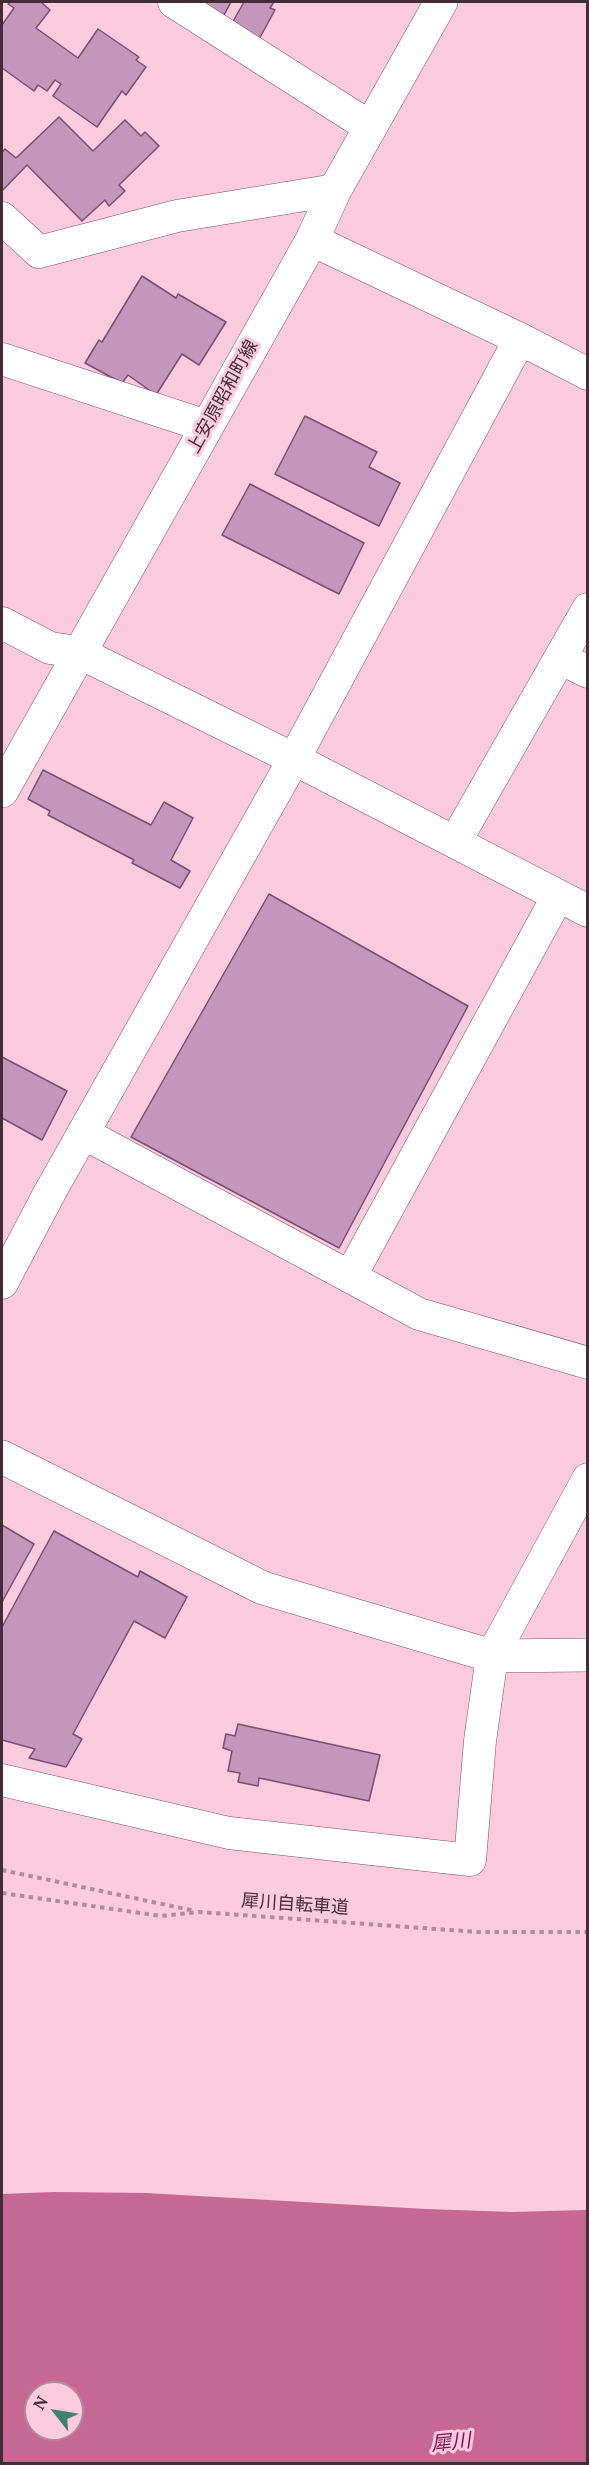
<!DOCTYPE html>
<meta charset="utf-8">
<style>
body{margin:0}
#map{position:relative;width:589px;height:2465px;overflow:hidden;background:#facadd;font-family:"PT Serif",serif}
canvas{display:block}
.frame{position:absolute;inset:0;border:3px solid #432c35;pointer-events:none}
.north{position:absolute;left:24px;top:2381px;width:60px;height:60px;box-sizing:border-box;background:#facadd;border:2px solid #b18b9a;border-radius:50%;rotate:301deg;font-size:16px;font-weight:700;line-height:24px;text-align:center;color:#432c35}
.north::after{content:'';display:block;margin:auto;width:21px;height:27px;background:#40806e;clip-path:polygon(50% 0,100% 100%,50% 72%,0 100%)}
</style>
<div id="map">
<canvas width="589" height="2465"></canvas>
<div class="frame"></div>
<div class="north">N</div>
</div>
<script>
const c = document.querySelector('canvas').getContext('2d');
c.lineJoin = 'round';
function paint(path, color) { c.fillStyle = color; c.fill(path, 'evenodd'); }
const poly = rows => new Path2D(rows.map(r => 'M' + r).join(''));
function stroke(path, color, width, dash) { c.strokeStyle = color; c.lineWidth = width; c.lineCap = dash ? 'butt' : 'round'; c.setLineDash(dash || []); c.stroke(path); }
function drawText(font, color, halo, rows, align = 'center') {
  c.font = font + ' "PT Serif","Noto Sans JP",serif'; c.lineWidth = 6; c.setLineDash([]); c.textBaseline = 'middle'; c.strokeStyle = halo; c.fillStyle = color; for (const [text, x, y, turn = 0] of rows) {
    c.save(); c.translate(x, y); c.rotate((+turn || 0) * Math.PI / 180); c.textAlign = isNaN(turn) ? turn : align; if (halo) c.strokeText(text, 0, 0); c.fillText(text, 0, 0); c.restore();
  }
}
paint(poly([
 [54,2192,146,2193,426,2209,512,2212,587,2210,587,2463,2,2463,2,2194],
 [36,2393,72,2393,72,2429,36,2429]
]), '#c76893');
const building = poly([
 [11,2,41,2,50,10,36,28,78,58,98,29,139,57,136,60,146,67,126,95,122,91,97,127,53,96,61,84,55,80,47,91,38,85,34,91,2,68,2,25,14,8,8,4,11,2],
 [199,2,231,2,224,15,199,2],
 [244,2,274,2,270,8,275,10,258,41,231,25,244,2],
 [59,117,93,151,125,120,141,136,145,132,159,146,119,185,125,191,109,206,105,200,82,221,27,165,2,191,2,152,5,149,16,158,59,117],
 [142,276,176,298,178,294,226,322,199,365,182,354,156,395,128,375,122,383,85,363,99,340,102,342,142,276],
 [305,416,377,452,369,467,400,483,379,526,275,474,305,416],
 [250,484,364,543,339,594,222,535,250,484],
 [43,770,151,825,164,802,193,818,171,860,190,871,180,888,132,863,134,860,48,815,50,811,28,799,43,770],
 [269,894,468,1006,339,1248,131,1137,269,894],
 [2,1057,67,1091,42,1140,2,1118,2,1057],
 [2,1525,34,1544,2,1602,2,1525],
 [54,1531,138,1577,140,1571,187,1597,165,1638,134,1621,73,1734,82,1739,66,1767,29,1758,35,1749,2,1740,2,1627,54,1531],
 [238,1724,380,1755,369,1801,259,1778,258,1786,238,1782,240,1773,228,1771,232,1751,223,1748,226,1734,235,1736,238,1724]
]);
paint(building, '#c396bb');
stroke(building, '#784f71', 1.5);
const street = poly([
 [174,2,370,127],
 [2,218,39,252,177,216,335,190],
 [520,339,588,374],
 [2,359,206,426],
 [2,623,50,648,78,652,294,759,588,911],
 [560,658,588,672],
 [455,842,588,609],
 [83,1133,419,1314,588,1363],
 [350,1277,558,896],
 [2,1283,50,1192,294,759,520,339,312,240],
 [2,1780,229,1833,470,1860,480,1741,492,1656,588,1479]
]);
const secondary = poly([
 [2,791,312,240,335,190,441,2],
 [2,1457,263,1588,492,1656,588,1655]
]);
stroke(street, '#804e63', 33);
stroke(secondary, '#804e63', 34);
stroke(poly([
 [2,1870,195,1911],
 [2,1893,161,1916,199,1912,478,1932,588,1932]
]), '#b18b9a', 4, [4.5, 4.5]);
stroke(street, '#fff', 32);
stroke(secondary, '#fff', 33);
drawText('18px', '#432c35', '#facadd', [
 ["上安原昭和町線",223,397,-61],
 ["犀川自転車道",295,1905,4]
]);
drawText('italic 20px', '#840c51', '#facadd', [
 ["犀川",451,2443,-6]
]);
</script>
